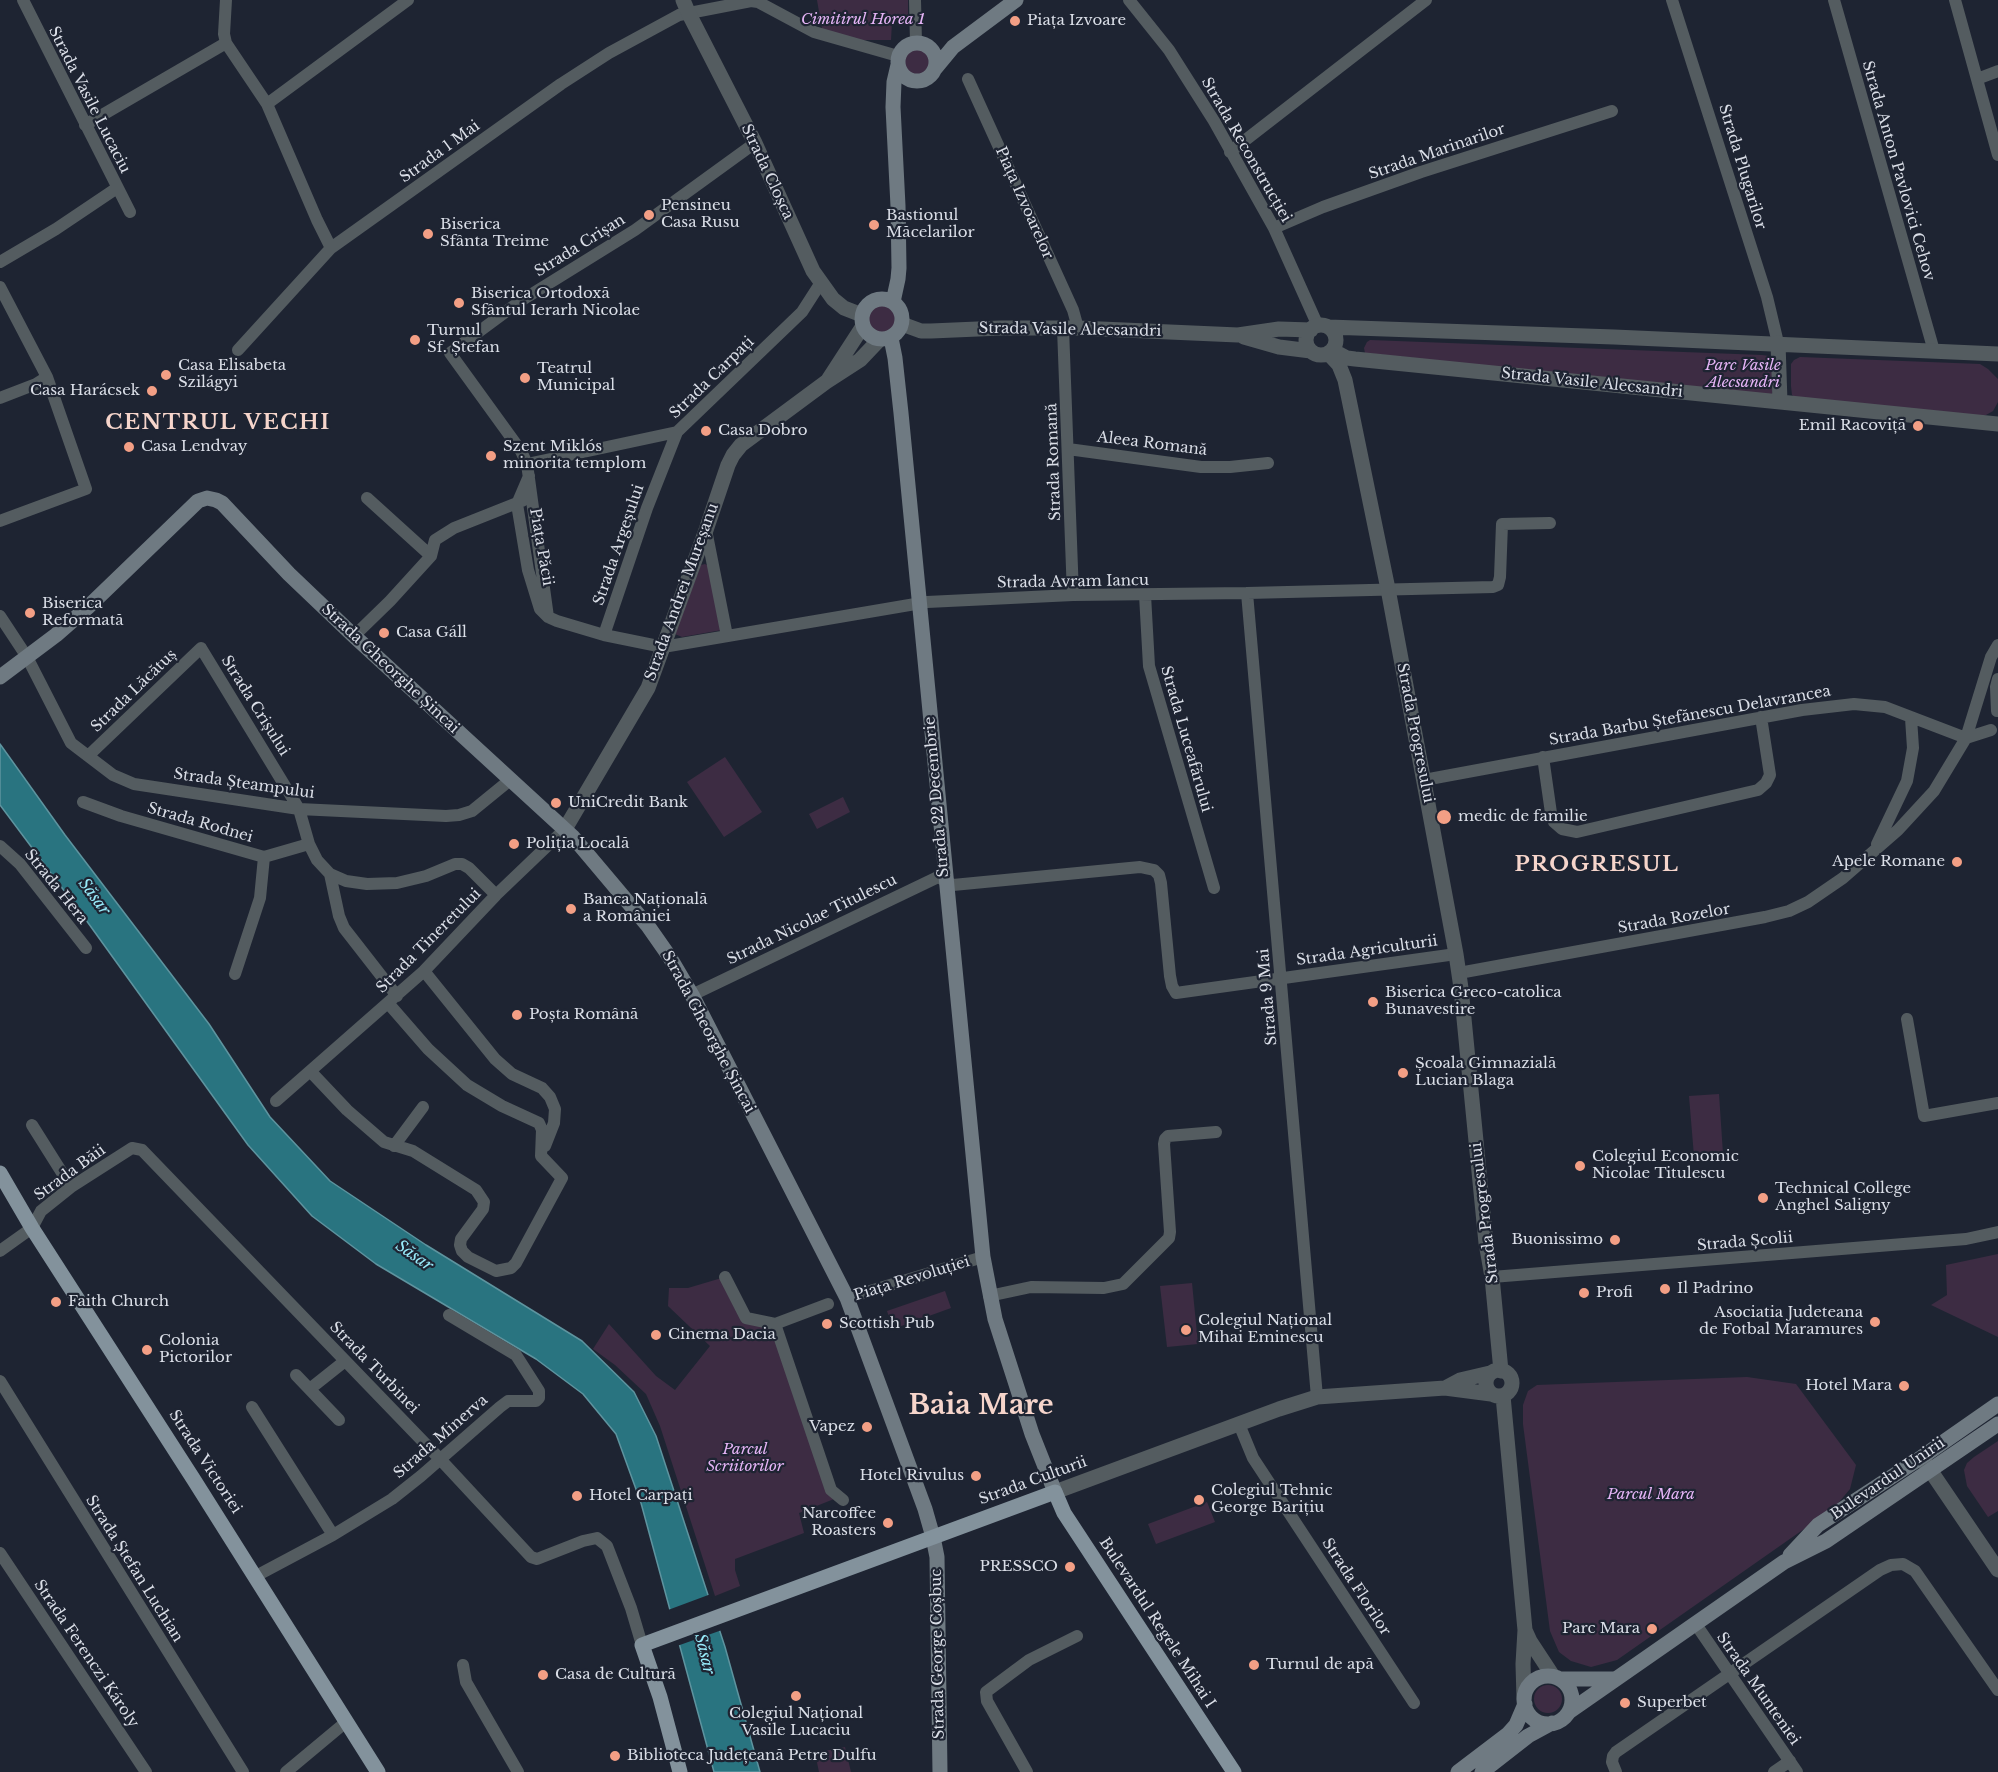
<!DOCTYPE html>
<meta charset="utf-8">
<style>
body{margin:0}
canvas{display:block;background:#1e2432}
</style>
<canvas width="1998" height="1772"></canvas>
<script>
const c = document.querySelector('canvas').getContext('2d');
c.lineJoin = 'round';
function paint(path, color) { c.fillStyle = color; c.fill(path, 'evenodd'); }
const poly = rows => new Path2D(rows.map(r => 'M' + r).join(''));
function stroke(path, color, width, dash) { c.strokeStyle = color; c.lineWidth = width; c.lineCap = dash ? 'butt' : 'round'; c.setLineDash(dash || []); c.stroke(path); }
function drawText(font, color, halo, rows, align = 'center') {
  c.font = font + ' "Libre Baskerville",serif'; c.lineWidth = 4.5; c.setLineDash([]); c.textBaseline = 'middle'; c.strokeStyle = halo; c.fillStyle = color; for (const [text, x, y, turn = 0] of rows) {
    c.save(); c.translate(x, y); c.rotate((+turn || 0) * Math.PI / 180); c.textAlign = isNaN(turn) ? turn : align; if (halo) c.strokeText(text, 0, 0); c.fillText(text, 0, 0); c.restore();
  }
}
paint(poly([
 [817,0,908,0,908,22,892,22,891,40,860,40,822,29],
 '902 62a14 14 0 1 1 28 0a14 14 0 1 1-28 0Z',
 '866 319a16 16 0 1 1 32 0a16 16 0 1 1-32 0Z',
 [1370,340,1762,355,1769,356,1774,360,1772,396,1365,353,1364,348,1367,342],
 [1800,357,1980,364,1988,369,1998,379,1998,402,1993,411,1986,415,1977,417,1796,398,1792,395,1791,386,1791,364,1794,360],
 [705,564,710,567,722,630,682,637,675,634,701,565],
 [725,757,762,812,724,837,687,782],
 [843,797,850,812,817,829,809,814],
 [1719,1094,1723,1154,1694,1156,1689,1096],
 [1998,1254,1998,1337,1931,1305,1947,1295,1946,1265],
 [725,1277,746,1318,775,1324,839,1497,799,1513,804,1533,735,1559,735,1570,740,1586,715,1596,660,1426,646,1394,615,1365,593,1349,609,1324,656,1376,675,1390,710,1346,668,1306,669,1288,688,1288],
 [1192,1283,1198,1344,1167,1347,1160,1286],
 [945,1291,951,1308,893,1329,887,1311],
 [1747,1377,1796,1384,1856,1465,1850,1489,1834,1508,1617,1660,1591,1667,1571,1661,1559,1652,1550,1631,1523,1424,1523,1405,1528,1391,1537,1385],
 [1998,1441,1998,1511,1988,1517,1967,1486,1964,1470,1967,1463,1974,1457],
 [1207,1502,1215,1522,1156,1544,1148,1524],
 '1534 1699a14 14 0 1 1 28 0a14 14 0 1 1-28 0Z',
 [845,1747,851,1772,819,1772,815,1753]
]), '#3d2c43');
const water = poly([
 [0,744,65,835,209,1024,270,1117,330,1181,426,1245,582,1341,634,1392,656,1436,725,1647,760,1772,714,1772,641,1503,616,1434,583,1394,536,1359,376,1264,312,1216,248,1145,86,920,0,805,0,744]
]);
paint(water, '#297480');
stroke(water, '#5e949f', 1.5);
paint(poly([
 [711,1594,722,1630,677,1646,668,1610]
]), '#1e2432');
stroke(poly([
 [23,0,130,212],
 [226,0,224,34,226,43,267,104,317,220,331,248],
 [915,0,916,42],
 [1129,0,1169,50,1214,121,1274,228,1318,326],
 [1672,0,1767,297,1778,343],
 [1834,0,1934,351],
 [1955,0,1998,155],
 [968,79,1073,310,1078,328],
 [1977,79,1998,71],
 [267,104,408,0],
 [85,125,226,43],
 [1230,152,1426,0],
 [1274,228,1323,207,1421,172,1612,111],
 [0,262,56,229,117,188],
 [0,287,47,377,86,489,0,521],
 [1063,328,1073,595],
 [238,350,331,248,561,84,609,53,679,15,751,1,758,2,814,32,898,56],
 [0,398,36,384,47,377],
 [1068,449,1201,467,1230,467,1268,463],
 [527,464,677,432,802,312,820,284],
 [529,476,517,504,528,570,540,609,548,617,557,621,604,635,663,647,927,602,1073,595,1247,593,1493,587,1498,585,1500,577,1502,524,1550,523],
 [367,498,431,556],
 [706,530,727,636],
 [1247,593,1317,1397],
 [1145,595,1149,666,1214,888],
 [0,616,27,657,71,743,113,775,134,784,299,809,446,816,459,815,472,811,510,780],
 [548,617,527,464,521,451,450,353,519,302,635,230,755,143],
 [604,635,647,508,677,432],
 [354,636,390,601,431,556,435,540,454,528,522,501],
 [1997,711,1996,687,1998,679],
 [88,756,201,648,299,809,309,844,317,860,330,874,346,881,367,884,397,883,426,876,455,864,462,864,469,868,496,895],
 [1543,757,1551,813,1554,822,1562,829,1577,832,1758,790,1766,783,1770,775,1761,717],
 [1424,780,1802,710,1854,704,1885,707,1966,738,1991,730],
 [83,802,121,816,264,857,309,844],
 [1877,844,1907,781,1913,748,1911,718],
 [0,846,20,864,86,948],
 [330,874,339,916,344,928,397,996],
 [424,971,495,1059,512,1074,542,1088,550,1097,555,1109,554,1123,545,1146],
 [1459,973,1765,917,1789,911,1808,902,1843,878,1898,830,1934,791,1966,738,1991,657,1998,645],
 [235,974,260,898,264,857],
 [692,995,938,877,953,885,1140,867,1154,870,1159,875,1161,883,1170,976,1172,986,1176,993,1456,954],
 [1907,1019,1924,1116,1998,1103],
 [311,1072,347,1110,384,1142,413,1151,476,1190,484,1202,483,1209,461,1239,460,1245,462,1251,468,1257,496,1271,511,1268,516,1263,562,1178,541,1156,542,1130,539,1123,502,1106,467,1085,428,1049,388,1003],
 [276,1101,424,971,496,895,565,829],
 [32,1125,71,1187],
 [394,1146,423,1107],
 [0,1251,32,1228,41,1211,71,1187,132,1148,142,1150,439,1458,531,1557,537,1559,583,1541,597,1538,607,1546,631,1608,642,1645],
 [725,1277,746,1318,775,1324,831,1490,843,1500],
 [1492,1277,1966,1239,1998,1232],
 [989,1296,1031,1287,1104,1288,1123,1284,1169,1238,1170,1232,1164,1144,1165,1139,1168,1136,1216,1132],
 [847,1298,983,1257],
 [775,1324,828,1304],
 [296,1375,339,1420],
 [0,1381,243,1772],
 [311,1388,345,1361],
 [252,1407,333,1535],
 [1239,1424,1253,1458,1414,1703],
 [0,1553,146,1772],
 [256,1576,333,1535,392,1499,421,1476,500,1407,508,1401,536,1401,539,1398,539,1391,516,1355,449,1315],
 [1695,1623,1797,1772],
 [463,1665,466,1682,518,1772],
 [286,1772,346,1722],
 [1027,1772,987,1701,986,1692,1029,1660,1077,1636],
 [1616,1772,1612,1762,1613,1756,1616,1752,1880,1570,1891,1565,1903,1564,1915,1571,1998,1690],
 [1774,1772,1790,1761]
]), '#545c60', 12);
stroke(poly([
 [683,0,688,12,755,143,813,271,833,299,844,308,862,315],
 [902,324,921,331,931,331,1001,328,1078,328,1238,335,1279,329,1311,330],
 '1306 340a15 15 0 1 1 30 0a15 15 0 1 1-30 0Z',
 [1328,327,1614,337,1998,354],
 [1244,337,1279,347,1311,351],
 [1778,343,1780,402],
 [1332,350,1347,358,1355,359,1998,424],
 [1328,353,1339,365,1345,380,1388,589,1456,954,1461,988,1486,1243,1492,1277,1501,1371],
 [828,380,863,326],
 [565,829,648,688,706,530,728,465,733,455,741,445,826,382,860,360,879,340],
 '1486 1383a13 13 0 1 1 26 0a13 13 0 1 1-26 0Z',
 [1445,1388,1460,1380,1490,1373],
 [1503,1396,1525,1630,1523,1664,1524,1698],
 [1924,1461,1998,1570],
 [1055,1492,1279,1409,1317,1397,1445,1388,1491,1394],
 [1525,1630,1530,1641,1553,1676]
]), '#545c60', 15);
stroke(poly([
 '898 62a19 19 0 1 1 38 0a19 19 0 1 1-38 0Z',
 [934,70,953,47,1016,0],
 '862 319a20 20 0 1 1 40 0a20 20 0 1 1-40 0Z',
 [893,302,898,279,899,268,898,206,893,107,894,82,898,65],
 [891,338,895,358,901,413,983,1257,995,1319,1032,1434,1055,1492],
 [0,677,56,635,88,607,198,501,207,498,216,500,222,503,289,574,354,636,573,837,648,926,669,956,692,995,847,1298,925,1509,933,1537,937,1557,940,1772],
 [1790,1555,1818,1525,1922,1457,1998,1404],
 '1524 1700a24 24 0 1 1 48 0a24 24 0 1 1-48 0Z',
 [1561,1679,1613,1679],
 [1570,1711,1784,1562,1826,1541,1998,1424],
 [1458,1772,1508,1734,1516,1725,1525,1704],
 [1482,1772,1528,1736,1552,1723]
]), '#6f7a82', 15);
stroke(poly([
 [0,1173,32,1228,194,1480,378,1772],
 [680,1772,660,1697,642,1645,1055,1492,1064,1513,1234,1772]
]), '#83929c', 15);
for (const [x, y, r, color] of [
 [1015,21,6,"#f39f85"],
 [649,215,6,"#f39f85"],
 [874,225,6,"#f39f85"],
 [428,234,6,"#f39f85"],
 [459,303,6,"#f39f85"],
 [415,340,6,"#f39f85"],
 [166,375,6,"#f39f85"],
 [525,378,6,"#f39f85"],
 [152,391,6,"#f39f85"],
 [1918,426,6,"#f39f85"],
 [706,431,6,"#f39f85"],
 [129,447,6,"#f39f85"],
 [491,456,6,"#f39f85"],
 [30,613,6,"#f39f85"],
 [384,633,6,"#f39f85"],
 [556,803,6,"#f39f85"],
 [1444,817,8,"#f39f85"],
 [514,844,6,"#f39f85"],
 [1957,862,6,"#f39f85"],
 [571,909,6,"#f39f85"],
 [1373,1002,6,"#f39f85"],
 [517,1015,6,"#f39f85"],
 [1403,1073,6,"#f39f85"],
 [1580,1166,6,"#f39f85"],
 [1763,1198,6,"#f39f85"],
 [1615,1240,6,"#f39f85"],
 [1665,1289,6,"#f39f85"],
 [1584,1293,6,"#f39f85"],
 [56,1302,6,"#f39f85"],
 [1875,1322,6,"#f39f85"],
 [827,1324,6,"#f39f85"],
 [1186,1330,6,"#f39f85"],
 [656,1335,6,"#f39f85"],
 [147,1350,6,"#f39f85"],
 [1904,1386,6,"#f39f85"],
 [867,1427,6,"#f39f85"],
 [976,1476,6,"#f39f85"],
 [577,1496,6,"#f39f85"],
 [1199,1500,6,"#f39f85"],
 [888,1523,6,"#f39f85"],
 [1070,1567,6,"#f39f85"],
 [1652,1629,6,"#f39f85"],
 [1254,1665,6,"#f39f85"],
 [543,1675,6,"#f39f85"],
 [796,1696,6,"#f39f85"],
 [1625,1703,6,"#f39f85"],
 [615,1756,6,"#f39f85"]
]) { const dot = new Path2D(); dot.arc(x, y, r, 0, 2 * Math.PI); c.fillStyle = color; c.fill(dot); stroke(dot, '#1e2432', 2); }
drawText('italic 15px', '#e5b4f6', '#1e2432', [
 ["Cimitirul Horea 1",863,20],
 ["Parc Vasile",1743,366],
 ["Alecsandri",1743,383],
 ["Parcul",745,1450],
 ["Scriitorilor",745,1467],
 ["Parcul Mara",1651,1495]
]);
drawText('15px', '#dadee7', '#1e2432', [
 ["Piața Izvoare",1027,21],
 ["Pensineu",661,206],
 ["Casa Rusu",661,223],
 ["Bastionul",886,216],
 ["Măcelarilor",886,233],
 ["Biserica",440,225],
 ["Sfânta Treime",440,242],
 ["Biserica Ortodoxă",471,294],
 ["Sfântul Ierarh Nicolae",471,311],
 ["Turnul",427,331],
 ["Sf. Ștefan",427,348],
 ["Casa Elisabeta",178,366],
 ["Szilágyi",178,383],
 ["Teatrul",537,369],
 ["Municipal",537,386],
 ["Casa Harácsek",140,391,"right"],
 ["Emil Racoviță",1906,426,"right"],
 ["Casa Dobro",718,431],
 ["Casa Lendvay",141,447],
 ["Szent Miklós",503,447],
 ["minorita templom",503,464],
 ["Biserica",42,604],
 ["Reformată",42,621],
 ["Casa Gáll",396,633],
 ["UniCredit Bank",568,803],
 ["medic de familie",1458,817],
 ["Poliția Locală",526,844],
 ["Apele Romane",1945,862,"right"],
 ["Banca Națională",583,900],
 ["a României",583,917],
 ["Biserica Greco-catolica",1385,993],
 ["Bunavestire",1385,1010],
 ["Poșta Română",529,1015],
 ["Școala Gimnazială",1415,1064],
 ["Lucian Blaga",1415,1081],
 ["Colegiul Economic",1592,1157],
 ["Nicolae Titulescu",1592,1174],
 ["Technical College",1775,1189],
 ["Anghel Saligny",1775,1206],
 ["Buonissimo",1603,1240,"right"],
 ["Il Padrino",1677,1289],
 ["Profi",1596,1293],
 ["Faith Church",68,1302],
 ["Asociatia Judeteana",1863,1313,"right"],
 ["de Fotbal Maramures",1863,1330,"right"],
 ["Colegiul Național",1198,1321],
 ["Mihai Eminescu",1198,1338],
 ["Scottish Pub",839,1324],
 ["Cinema Dacia",668,1335],
 ["Colonia",159,1341],
 ["Pictorilor",159,1358],
 ["Hotel Mara",1892,1386,"right"],
 ["Vapez",855,1427,"right"],
 ["Hotel Rivulus",964,1476,"right"],
 ["Colegiul Tehnic",1211,1491],
 ["George Barițiu",1211,1508],
 ["Hotel Carpați",589,1496],
 ["Narcoffee",876,1514,"right"],
 ["Roasters",876,1531,"right"],
 ["PRESSCO",1058,1567,"right"],
 ["Parc Mara",1640,1629,"right"],
 ["Turnul de apă",1266,1665],
 ["Casa de Cultură",555,1675],
 ["Superbet",1637,1703],
 ["Colegiul Național",796,1714,"center"],
 ["Vasile Lucaciu",796,1731,"center"],
 ["Biblioteca Județeană Petre Dulfu",627,1756]
], 'left');
drawText('15px', '#dadee7', '#1e2432', [
 ["Strada Vasile Lucaciu",89,100,63],
 ["Strada Reconstrucției",1246,150,60],
 ["Strada 1 Mai",440,152,-36],
 ["Strada Marinarilor",1437,152,-19],
 ["Strada Plugarilor",1742,167,73],
 ["Strada Anton Pavlovici Cehov",1898,171,74],
 ["Strada Cloșca",767,172,65],
 ["Piața Izvoarelor",1024,203,66],
 ["Strada Crișan",580,246,-32],
 ["Strada Vasile Alecsandri",1070,330,1],
 ["Strada Carpați",712,378,-44],
 ["Strada Vasile Alecsandri",1592,383,6],
 ["Aleea Romană",1152,444,7],
 ["Strada Romană",1054,462,-92],
 ["Strada Argeșului",619,545,-71],
 ["Piața Păcii",541,547,80],
 ["Strada Avram Iancu",1073,582,-1],
 ["Strada Andrei Mureșanu",682,592,-70],
 ["Strada Gheorghe Șincai",390,669,43],
 ["Strada Lăcătuș",134,691,-44],
 ["Strada Crișului",255,706,58],
 ["Strada Barbu Ștefănescu Delavrancea",1690,716,-10],
 ["Strada Progresului",1415,733,79],
 ["Strada Luceafărului",1186,739,74],
 ["Strada Șteampului",244,784,8],
 ["Strada 22 Decembrie",937,797,-95],
 ["Strada Rodnei",200,823,16],
 ["Strada Hera",56,887,51],
 ["Strada Rozelor",1674,919,-10],
 ["Strada Nicolae Titulescu",812,920,-26],
 ["Strada Tineretului",429,941,-45],
 ["Strada Agriculturii",1367,951,-8],
 ["Strada 9 Mai",1268,997,-95],
 ["Strada Gheorghe Șincai",708,1032,62],
 ["Strada Băii",70,1173,-36],
 ["Strada Progresului",1485,1213,-97],
 ["Strada Școlii",1745,1242,-5],
 ["Piața Revoluției",912,1279,-17],
 ["Strada Turbinei",374,1368,46],
 ["Strada Minerva",441,1437,-41],
 ["Strada Victoriei",205,1462,57],
 ["Bulevardul Unirii",1888,1479,-34],
 ["Strada Culturii",1033,1481,-20],
 ["Strada Ștefan Luchian",134,1569,58],
 ["Strada Florilor",1356,1587,57],
 ["Bulevardul Regele Mihai I",1157,1623,57],
 ["Strada Ferenczi Károly",86,1654,56],
 ["Strada George Coșbuc",938,1654,-91],
 ["Strada Munteniei",1758,1689,55]
]);
drawText('italic 16px', '#97eaf9', '#1e2432', [
 ["Săsar",94,897,53],
 ["Săsar",414,1256,35],
 ["Săsar",704,1654,76]
]);
c.letterSpacing = '1.5px';
drawText('bold 21px', '#f6d5cb', '#1e2432', [
 ["CENTRUL VECHI",218,423],
 ["PROGRESUL",1597,865]
]);
c.letterSpacing = '0px';
drawText('bold 27px', '#f6d5cb', '#1e2432', [
 ["Baia Mare",981,1406]
]);
</script>
